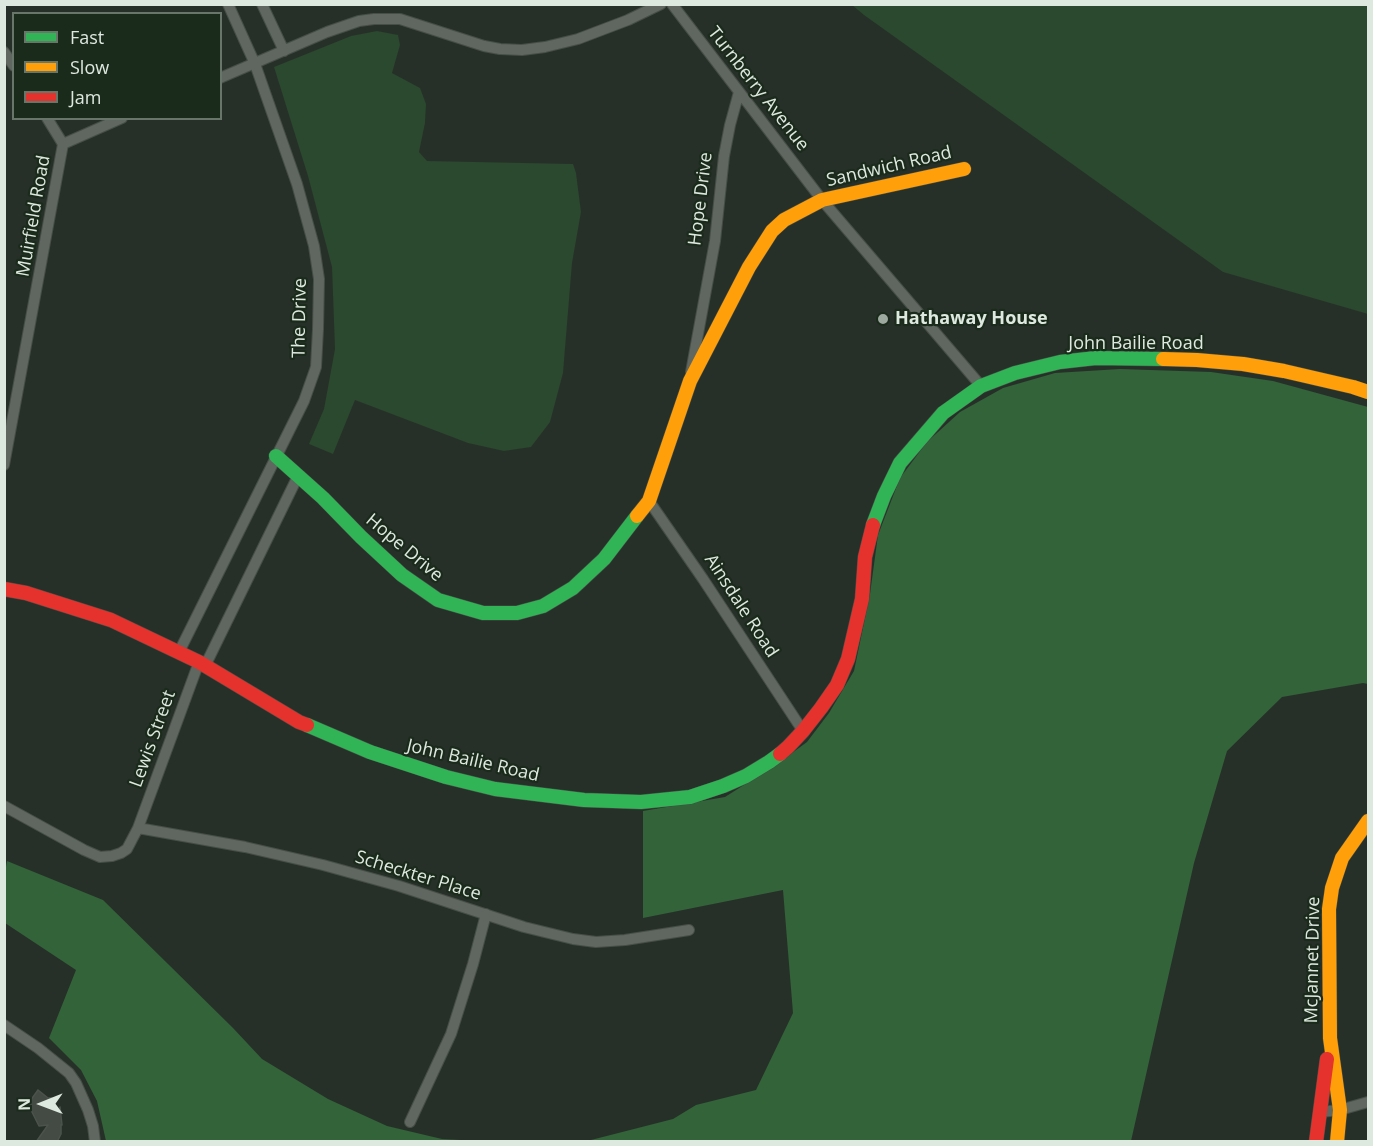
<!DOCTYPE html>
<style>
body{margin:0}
#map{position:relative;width:1373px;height:1146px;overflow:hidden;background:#273028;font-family:"Open Sans",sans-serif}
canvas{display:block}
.frame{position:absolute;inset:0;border:6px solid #dde8de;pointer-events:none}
.legend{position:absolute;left:12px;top:12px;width:210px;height:108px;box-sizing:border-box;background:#1a2a1b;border:2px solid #687669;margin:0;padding:8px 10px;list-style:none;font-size:18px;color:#dde8de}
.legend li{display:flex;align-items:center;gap:12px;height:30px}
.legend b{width:30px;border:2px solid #687669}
.north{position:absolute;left:12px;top:1074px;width:60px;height:60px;-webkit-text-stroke:4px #1a2a1b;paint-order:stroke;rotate:269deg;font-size:16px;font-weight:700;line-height:24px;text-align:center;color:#dde8de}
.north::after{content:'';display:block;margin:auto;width:21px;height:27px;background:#dde8de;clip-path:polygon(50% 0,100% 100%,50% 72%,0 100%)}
</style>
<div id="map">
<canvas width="1373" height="1146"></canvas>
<div class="frame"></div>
<ul class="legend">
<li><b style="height:8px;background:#30b455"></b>Fast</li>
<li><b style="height:8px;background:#ff9f0a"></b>Slow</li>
<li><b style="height:8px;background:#e5322d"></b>Jam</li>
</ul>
<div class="north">N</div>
</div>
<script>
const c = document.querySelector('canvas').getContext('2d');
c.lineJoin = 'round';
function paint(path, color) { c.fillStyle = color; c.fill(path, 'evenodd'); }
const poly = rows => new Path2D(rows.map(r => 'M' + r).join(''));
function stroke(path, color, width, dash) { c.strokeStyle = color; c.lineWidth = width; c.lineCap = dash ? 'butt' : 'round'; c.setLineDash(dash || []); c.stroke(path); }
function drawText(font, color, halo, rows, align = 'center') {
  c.font = font + ' "Open Sans",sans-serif'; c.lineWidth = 4.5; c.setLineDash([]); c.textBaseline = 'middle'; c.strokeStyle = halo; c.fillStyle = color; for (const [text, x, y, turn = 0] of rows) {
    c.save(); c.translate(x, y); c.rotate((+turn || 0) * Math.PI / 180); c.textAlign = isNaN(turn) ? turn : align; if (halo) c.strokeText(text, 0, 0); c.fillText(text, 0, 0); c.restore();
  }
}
paint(poly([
 [852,5,1368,5,1368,314,1223,272,864,15],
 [377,31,398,35,400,45,392,73,420,88,426,104,425,123,419,152,427,161,573,164,576,173,581,212,572,263,563,373,550,422,531,447,504,451,468,443,355,400,333,454,309,444,324,409,335,349,332,267,308,176,274,67,351,36]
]), '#2a492e');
paint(poly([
 [1120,369,1211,372,1273,381,1368,407,1368,684,1363,683,1282,697,1227,751,1194,863,1131,1141,497,1142,591,1140,673,1119,696,1105,756,1090,793,1013,783,890,643,918,643,811,725,797,777,764,807,742,829,713,854,671,870,594,878,535,900,478,927,442,960,412,1003,388,1055,373],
 [7,861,103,900,233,1028,262,1059,328,1099,387,1126,442,1139,478,1141,106,1141,97,1101,81,1070,49,1038,76,970,5,923,4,878]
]), '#336339');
const building = poly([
 [38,1090,48,1098,52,1098,58,1111,60,1107,62,1125,61,1125,61,1134,57,1142,36,1142,48,1125,39,1126,28,1104,38,1090]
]);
paint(building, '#434b44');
stroke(building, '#4b534c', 1.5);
const street = poly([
 [262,4,284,51],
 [672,4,822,200,981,386],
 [4,52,14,66],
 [220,78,327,32,359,21,374,19,400,19,484,46,500,49,522,50,545,47,578,39,628,20,661,4],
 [63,144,122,118],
 [691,372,715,241,724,156,730,125,739,92],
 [4,465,63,144,47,118],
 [649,501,703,579,803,731],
 [179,652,304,401,316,367,318,329,319,279,314,246,297,184,255,64,228,4],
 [205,666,298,476],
 [4,806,84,850,100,857,112,856,121,853,127,849,138,828,199,662],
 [138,828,245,847,323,865,399,886,524,927,573,939,596,942,625,940,689,930],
 [4,1025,38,1048,69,1073,76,1083,88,1110,93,1126,95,1142],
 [1320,1112,1340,1110,1368,1102],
 [410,1122,451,1034,473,964,486,914]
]);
const fast = poly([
 [276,456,323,498,361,537,402,575,438,600,483,613,517,613,543,606,573,588,604,559,637,516],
 [873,525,884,496,900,463,943,413,981,386,1015,373,1060,362,1096,358,1163,359],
 [307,725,370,752,446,777,495,789,584,800,641,802,690,797,723,786,746,776,769,762,780,754]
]);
const slow = poly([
 [1163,359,1197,360,1243,364,1284,371,1353,387,1368,392],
 [637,516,649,501,690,381,749,267,772,231,784,220,822,200,964,169],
 [1337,1142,1340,1110,1330,1038,1329,909,1332,888,1342,858,1368,821]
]);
const jam = poly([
 [4,589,26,593,111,620,199,662,299,722,307,725],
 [780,754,788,747,803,731,821,708,837,685,848,659,862,599,865,557,873,525],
 [1316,1142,1327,1059]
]);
stroke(street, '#464e47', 12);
stroke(fast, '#464e47', 15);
stroke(slow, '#464e47', 15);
stroke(jam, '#464e47', 15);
stroke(street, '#5f6760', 10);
stroke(fast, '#30b455', 14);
stroke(slow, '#ff9f0a', 14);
stroke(jam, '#e5322d', 14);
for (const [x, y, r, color] of [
 [883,319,6,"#9da89e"]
]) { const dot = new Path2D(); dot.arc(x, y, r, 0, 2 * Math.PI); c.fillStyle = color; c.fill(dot); stroke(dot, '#1a2a1b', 2); }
drawText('18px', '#dde8de', '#1a2a1b', [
 ["Turnberry Avenue",758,89,52],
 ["Sandwich Road",889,167,-13],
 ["Hope Drive",701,199,-83],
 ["Muirfield Road",34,216,-80],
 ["The Drive",300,318,-89],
 ["John Bailie Road",1136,344],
 ["Hope Drive",404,548,40],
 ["Ainsdale Road",741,606,57],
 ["Lewis Street",153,739,-70],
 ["John Bailie Road",473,761,13],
 ["Scheckter Place",418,876,17],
 ["McJannet Drive",1313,960,-89]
]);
drawText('bold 18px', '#dde8de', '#1a2a1b', [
 ["Hathaway House",895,319]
], 'left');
</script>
